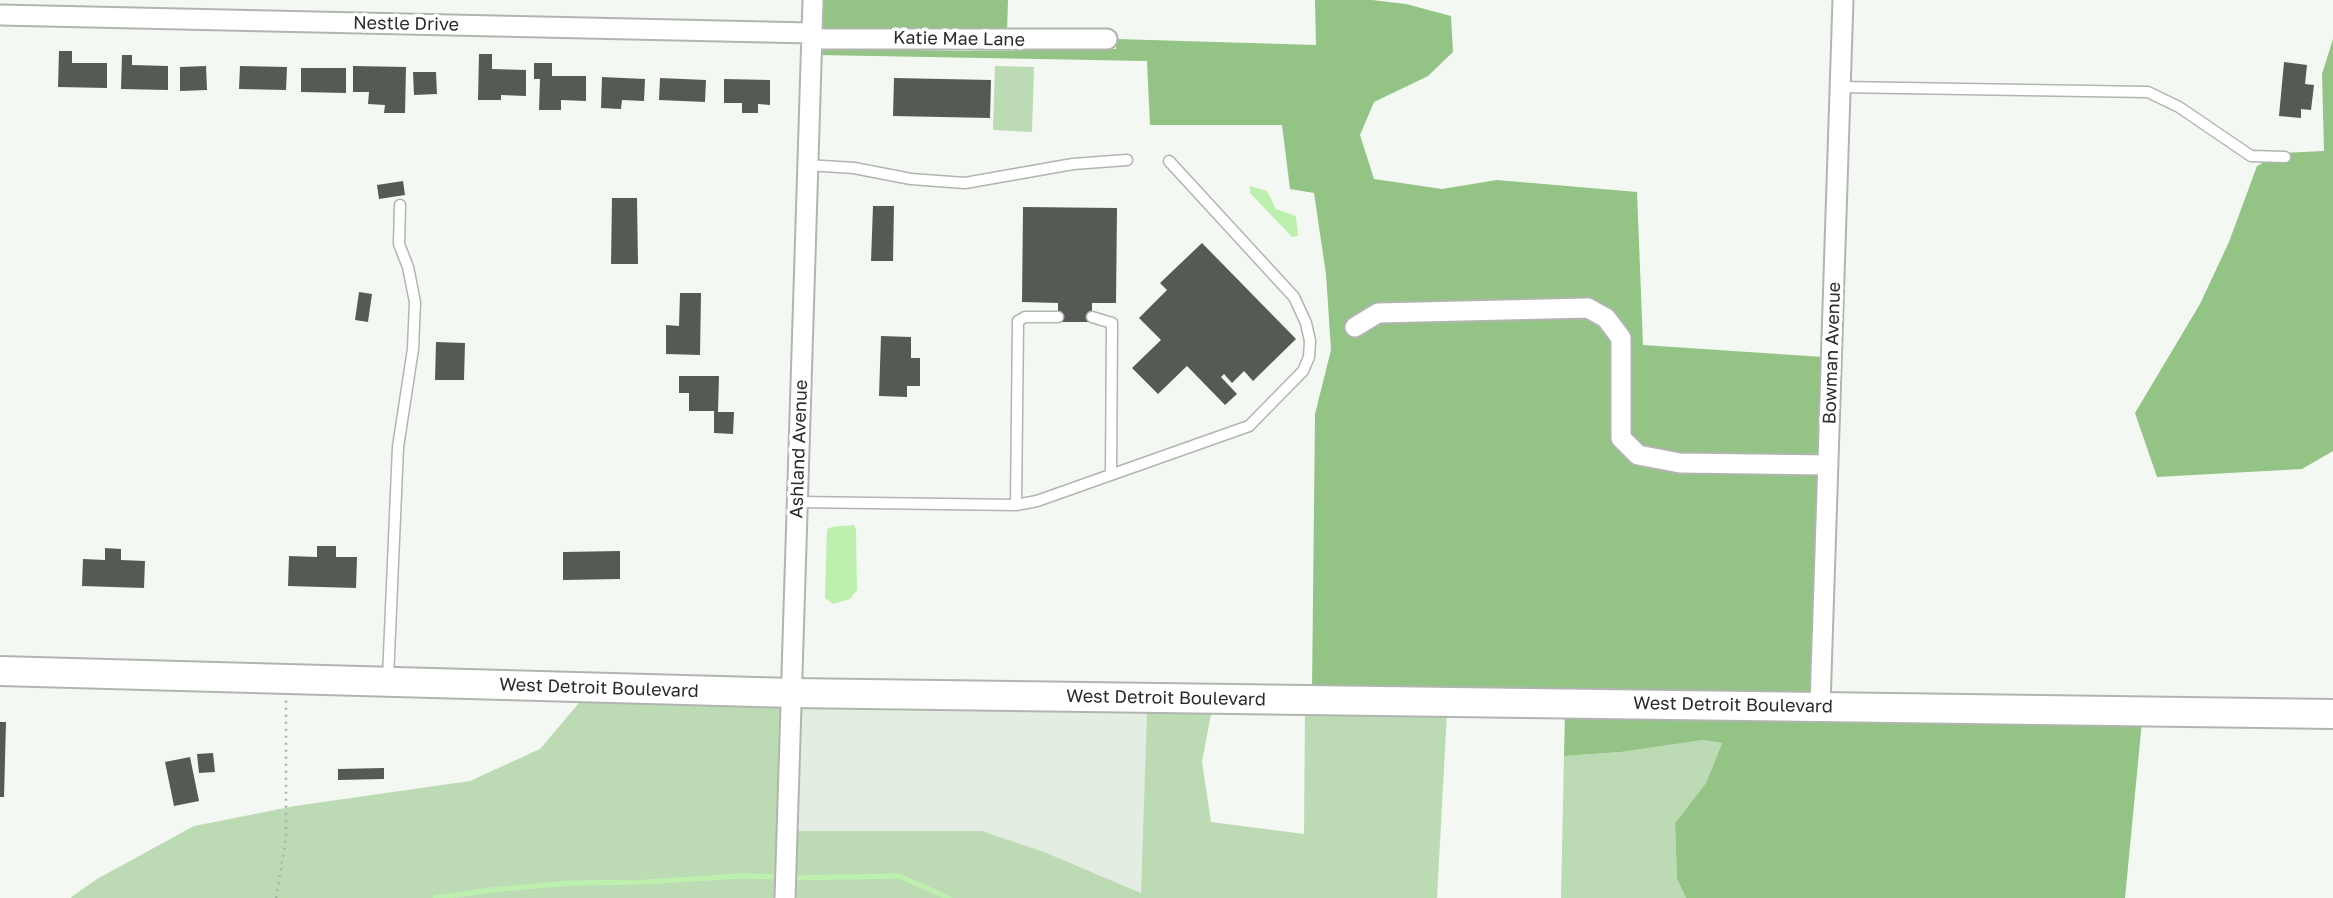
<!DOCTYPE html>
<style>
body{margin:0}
canvas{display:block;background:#f3f8f2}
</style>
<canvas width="2333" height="898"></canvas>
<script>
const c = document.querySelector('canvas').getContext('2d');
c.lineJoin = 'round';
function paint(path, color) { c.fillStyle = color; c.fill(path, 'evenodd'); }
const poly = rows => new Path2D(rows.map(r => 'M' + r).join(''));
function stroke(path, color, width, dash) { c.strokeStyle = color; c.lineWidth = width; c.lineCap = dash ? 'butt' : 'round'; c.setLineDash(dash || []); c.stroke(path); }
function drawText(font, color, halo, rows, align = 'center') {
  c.font = font + ' "Golos Text",sans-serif'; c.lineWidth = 7; c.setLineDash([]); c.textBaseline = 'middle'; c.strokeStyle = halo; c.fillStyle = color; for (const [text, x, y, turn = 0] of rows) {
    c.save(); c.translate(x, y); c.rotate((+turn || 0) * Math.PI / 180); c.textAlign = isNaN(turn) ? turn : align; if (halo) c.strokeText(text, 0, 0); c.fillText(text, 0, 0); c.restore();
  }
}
paint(poly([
 [800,703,1147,708,1141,893,1044,852,982,831,795,831]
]), '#e4ede1');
paint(poly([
 [995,66,1034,67,1032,132,993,130],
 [584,697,783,702,779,762,776,898,70,898,97,879,194,826,295,806,470,781,540,749],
 [1147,708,1212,709,1202,762,1211,822,1304,834,1305,710,1447,712,1437,898,793,898,795,831,982,831,1044,852,1141,893],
 [1703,740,1722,743,1706,783,1675,823,1677,879,1686,898,1561,898,1564,756,1621,752]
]), '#bcdbb4');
paint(poly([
 [821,0,1008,0,1007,31,820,29],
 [1315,0,1372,0,1406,4,1451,16,1453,52,1428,76,1374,102,1360,135,1374,179,1442,189,1497,180,1637,192,1643,345,1823,357,1812,696,1312,691,1315,414,1331,350,1326,274,1314,193,1290,189,1282,125,1150,125,1147,61,819,55,819,48,961,51,1116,49,1116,39,1316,45],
 [2333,39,2333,451,2302,469,2157,477,2135,413,2200,304,2229,242,2257,166,2282,153,2324,151,2322,74],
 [1565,713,2142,721,2125,898,1686,898,1677,879,1675,823,1706,783,1722,743,1703,740,1621,752,1564,756]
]), '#93c385');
paint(poly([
 [1250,186,1267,191,1276,209,1296,216,1298,236,1292,237,1250,193],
 [854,525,856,530,857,590,850,599,833,604,825,598,827,529,832,527]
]), '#bdefaf');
stroke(poly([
 [791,878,899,876,949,898],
 [435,898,491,890,570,883,645,882,741,876,781,877]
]), '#bdefaf', 5);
paint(poly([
 [59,51,72,51,72,63,107,63,107,88,58,87],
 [479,54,492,54,492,69,526,70,526,96,501,95,501,100,478,100],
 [122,55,132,55,132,65,168,66,168,90,121,89],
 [2284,62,2307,65,2305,84,2314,85,2311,110,2301,109,2301,118,2279,116],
 [534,63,552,63,552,76,586,76,586,101,561,100,561,110,539,110,540,79,534,79],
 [206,66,207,90,180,91,180,67],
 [240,66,287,67,286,90,239,89],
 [353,66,406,67,405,113,384,113,385,105,368,104,369,92,353,92],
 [301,68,346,68,346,93,301,92],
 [413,72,436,72,437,94,414,95],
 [602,77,645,79,644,101,622,100,621,109,601,108],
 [660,78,706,80,705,102,659,100],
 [894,78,991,80,990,118,893,116],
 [724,79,770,80,770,105,758,104,758,113,742,113,742,103,724,103],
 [403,181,405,195,379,199,377,185],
 [612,198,637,198,638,264,611,264],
 [873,206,894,206,893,261,871,261],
 [1023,207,1117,208,1116,303,1092,303,1092,322,1058,322,1058,303,1022,302],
 [1202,243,1296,339,1253,381,1244,371,1232,383,1224,374,1221,377,1237,394,1225,405,1187,366,1158,394,1132,368,1161,340,1139,318,1167,290,1160,283],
 [359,292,372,294,368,322,355,320],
 [680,293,701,293,700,355,666,354,666,325,679,326],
 [881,336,911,337,911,358,920,358,920,386,907,386,907,397,879,396],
 [436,342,465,343,464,380,435,380],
 [679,376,719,376,718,412,734,412,733,434,714,433,714,411,689,411,689,393,679,393],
 [317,546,336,546,336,557,357,557,356,588,288,586,289,556,317,557],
 [105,548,121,549,121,560,145,561,144,588,82,586,83,559,105,560],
 [620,551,620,579,563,580,563,552],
 [0,722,6,722,4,797,0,797],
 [213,753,215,772,199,773,197,754],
 [190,757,199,801,174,806,165,762],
 [384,768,384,779,338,780,338,769]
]), '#565a55');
const lane = poly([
 [1840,87,2148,92,2179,107,2251,156,2285,157],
 [807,165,854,168,911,179,965,183,1073,164,1127,160],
 [1092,317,1112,323,1111,475],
 [798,502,1016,505,1037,501,1249,426,1303,371,1309,357,1310,341,1306,323,1294,297,1169,161],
 [1016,505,1018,321,1025,317,1058,317],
 [388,678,398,447,413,349,415,302,408,267,399,244,400,205]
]);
const street = poly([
 [0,15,811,33],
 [811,39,1107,39],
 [1355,327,1378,313,1588,308,1606,318,1621,338,1621,438,1638,455,1680,463,1828,465],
 [1820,706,1843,0],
 [785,898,813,0]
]);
const secondary = poly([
 [0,671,792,693,2333,714]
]);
stroke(lane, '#b1b5b0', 13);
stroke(street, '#b1b5b0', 23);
stroke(secondary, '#b1b5b0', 32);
stroke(poly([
 [276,898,286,838,286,700]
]), '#acb0ab', 2.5, [2, 5]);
stroke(lane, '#fff', 10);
stroke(street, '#fff', 19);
stroke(secondary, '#fff', 28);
drawText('18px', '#2b2d2b', '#fff', [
 ["Nestle Drive",406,24,1],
 ["Katie Mae Lane",959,39,1],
 ["Bowman Avenue",1832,353,-88],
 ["Ashland Avenue",799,449,-88],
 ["West Detroit Boulevard",599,688,2],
 ["West Detroit Boulevard",1166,698,1],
 ["West Detroit Boulevard",1733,705,1]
]);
</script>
